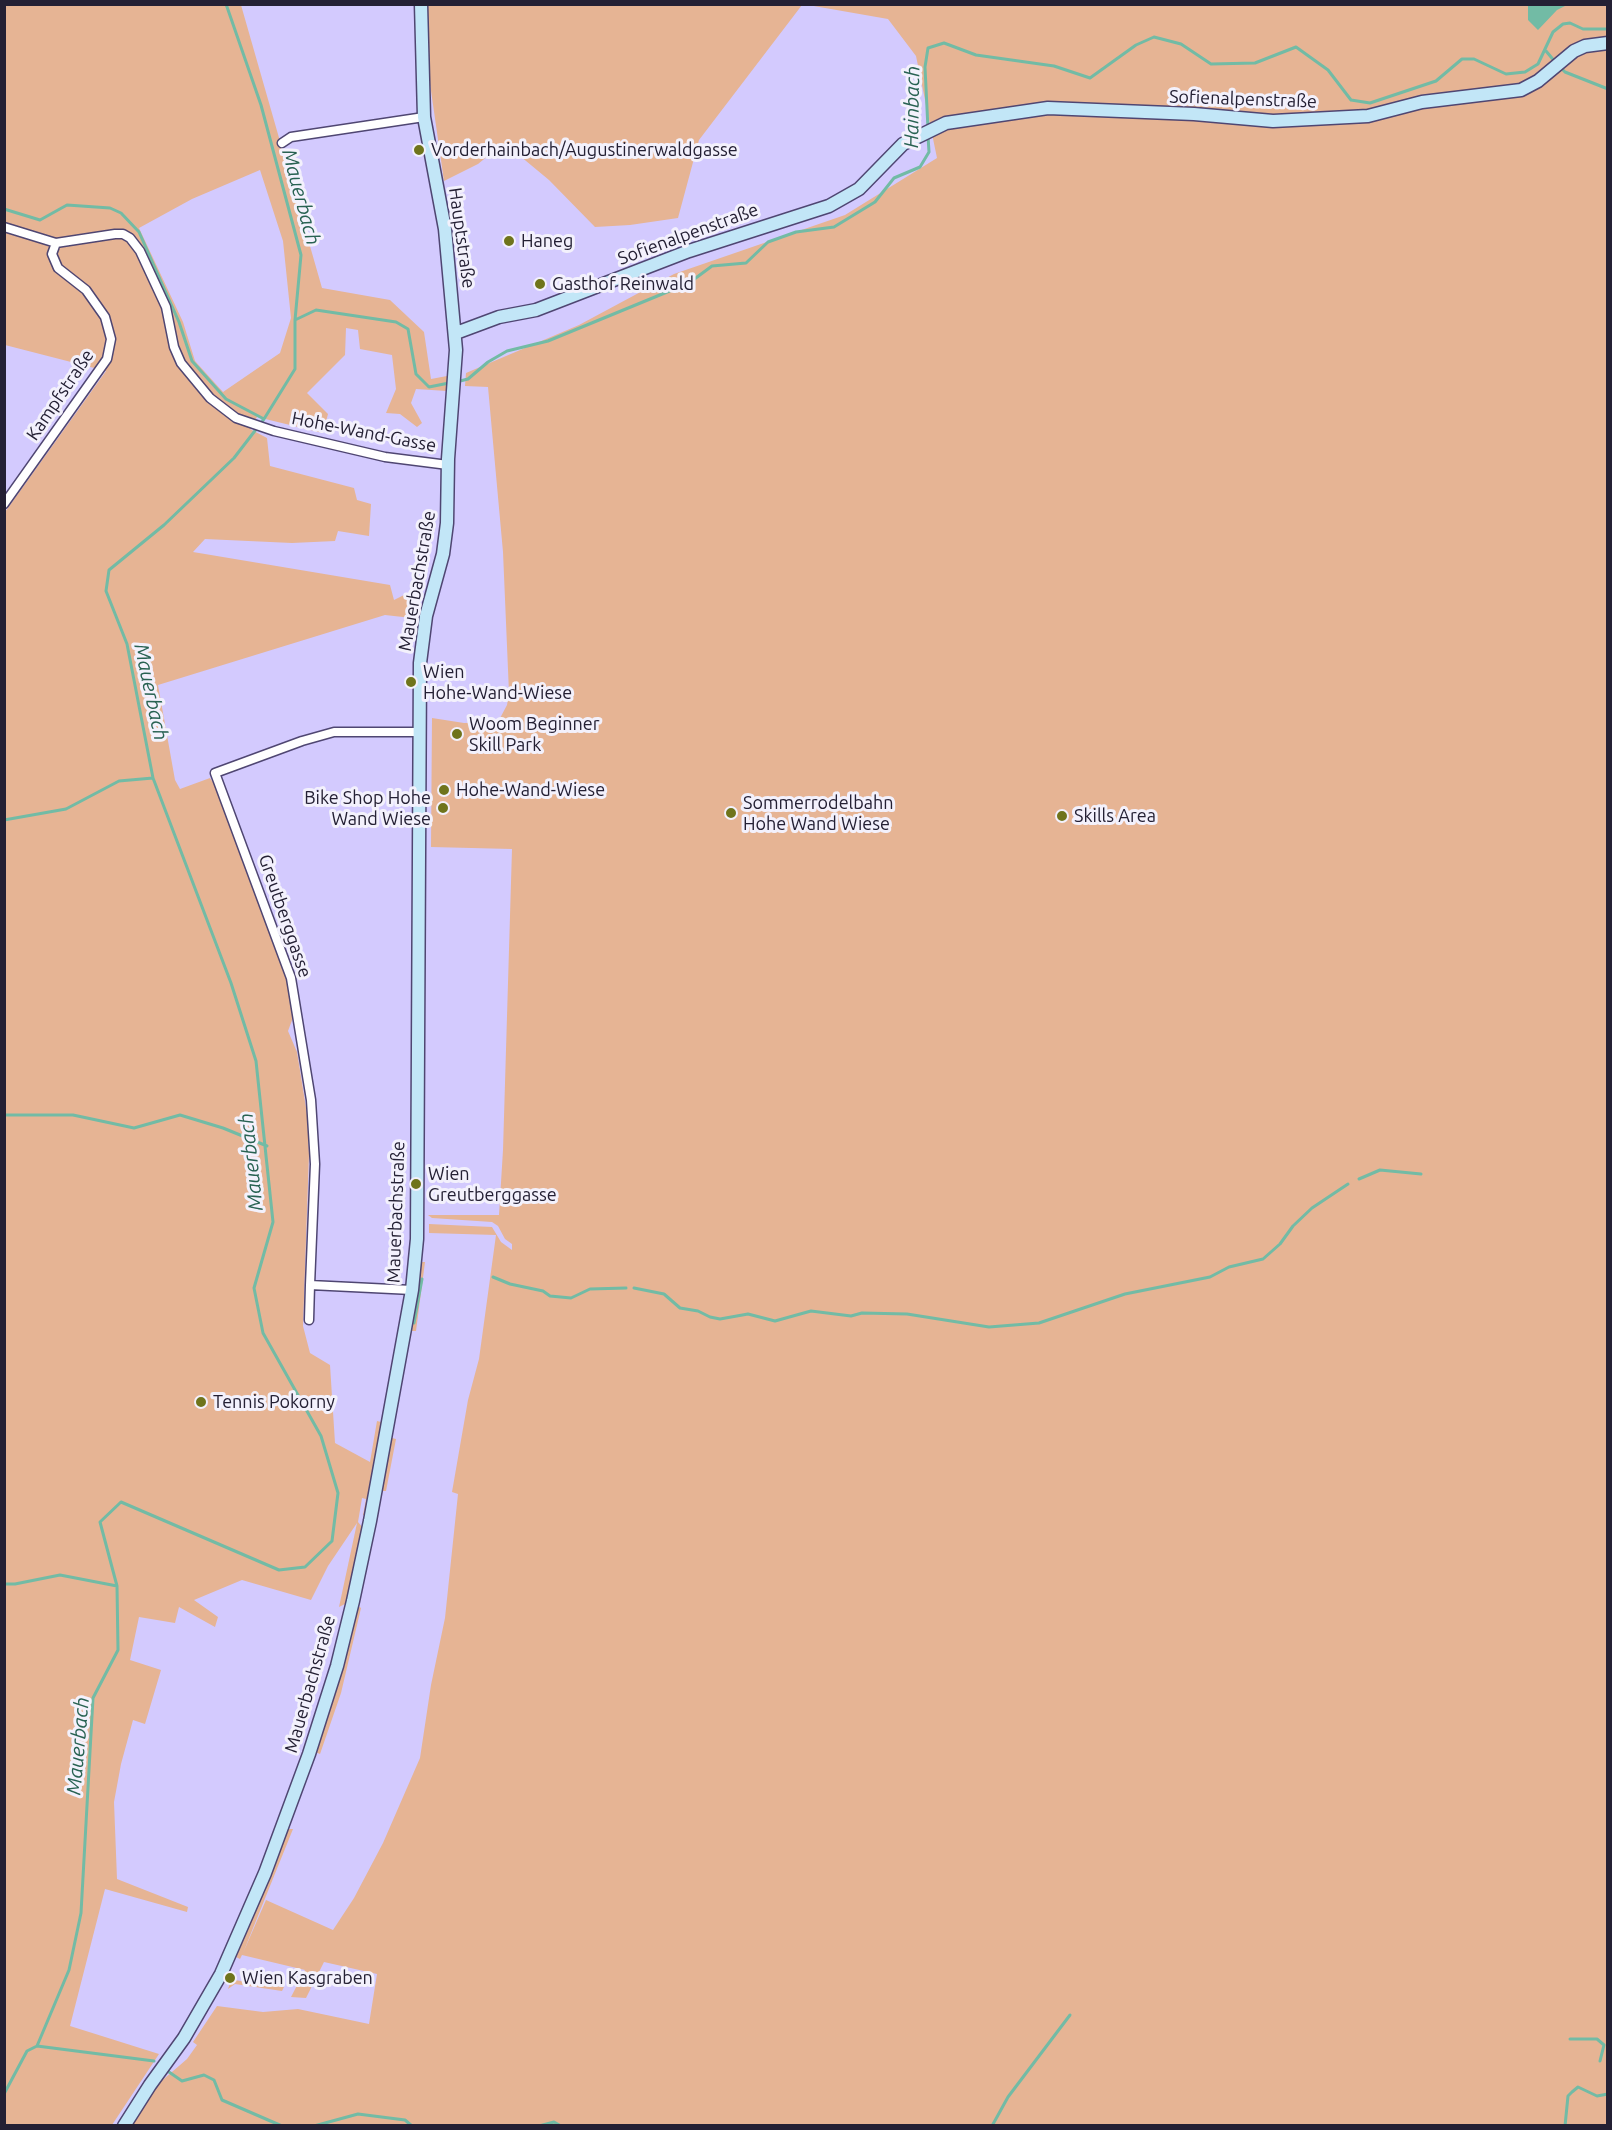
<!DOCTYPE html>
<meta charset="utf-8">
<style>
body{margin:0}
#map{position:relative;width:1612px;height:2130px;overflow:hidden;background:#d3cafe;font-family:Ubuntu,sans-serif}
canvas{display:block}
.frame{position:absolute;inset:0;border:6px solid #242034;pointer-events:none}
</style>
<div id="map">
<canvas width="1612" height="2130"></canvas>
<div class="frame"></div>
</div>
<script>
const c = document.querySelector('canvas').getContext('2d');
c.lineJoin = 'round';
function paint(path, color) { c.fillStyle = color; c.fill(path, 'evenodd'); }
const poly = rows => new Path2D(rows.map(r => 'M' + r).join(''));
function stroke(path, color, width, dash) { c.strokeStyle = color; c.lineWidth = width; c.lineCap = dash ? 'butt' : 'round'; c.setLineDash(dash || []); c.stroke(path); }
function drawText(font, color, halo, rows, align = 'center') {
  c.font = font + ' Ubuntu,sans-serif'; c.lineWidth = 6; c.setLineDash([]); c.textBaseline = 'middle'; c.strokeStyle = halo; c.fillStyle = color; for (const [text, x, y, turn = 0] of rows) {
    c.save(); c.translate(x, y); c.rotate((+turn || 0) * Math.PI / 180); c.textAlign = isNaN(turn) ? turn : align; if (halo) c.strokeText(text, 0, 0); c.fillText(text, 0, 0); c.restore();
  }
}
paint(poly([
 [5,5,241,5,322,288,390,300,424,332,431,379,447,376,447,391,416,389,411,403,422,423,417,427,400,414,386,413,396,389,392,355,360,349,358,330,346,328,345,355,307,393,328,414,323,433,257,417,250,429,267,438,270,466,354,488,357,500,371,504,369,536,338,531,335,541,292,543,205,539,193,552,390,585,394,600,422,586,419,608,412,618,385,615,158,685,175,780,180,789,210,778,216,787,287,977,294,1015,288,1031,297,1052,307,1114,309,1154,303,1326,310,1353,330,1365,335,1443,370,1462,377,1421,381,1422,385,1400,388,1400,366,1515,363,1515,366,1499,362,1498,358,1522,363,1528,347,1603,339,1607,357,1523,328,1566,311,1600,242,1580,194,1600,218,1617,215,1627,179,1607,175,1623,139,1617,130,1660,161,1670,145,1724,133,1720,121,1764,114,1802,117,1879,188,1907,187,1912,105,1889,70,2026,159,2054,112,2125,5,2125,5,512,106,371,5,345],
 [260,170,283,241,291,318,280,353,223,392,195,361,183,322,139,228,192,199],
 [428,5,802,5,699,140,678,218,630,225,595,227,549,180,514,151,494,151,478,164,444,181,427,63],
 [808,5,1607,5,1607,2125,132,2126,158,2084,187,2059,197,2045,193,2042,217,2006,263,2012,298,2009,369,2024,377,1974,324,1962,306,1998,291,1997,305,1970,242,1955,240,1959,236,1957,288,1829,293,1829,243,1953,266,1900,333,1930,354,1898,383,1843,420,1758,431,1685,445,1618,458,1494,452,1492,468,1400,479,1359,496,1235,429,1233,429,1224,492,1227,501,1242,512,1250,512,1244,505,1239,498,1226,492,1222,432,1218,428,1215,499,1215,503,1150,512,849,431,847,432,718,464,723,498,722,507,705,509,693,503,552,488,387,465,386,466,373,579,325,674,274,845,215,937,158,916,56,888,19],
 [421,1262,425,1262,416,1331,412,1331],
 [392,1438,396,1439,386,1491,381,1491],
 [358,1606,361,1608,341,1693,320,1754,315,1752,338,1683],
 [234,1972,234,1980,284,1987,282,1991,235,1984,228,1989]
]), '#e6b494');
paint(poly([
 [1528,5,1528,4,1567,5,1557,10,1538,30,1528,20]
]), '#72bba5');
stroke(poly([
 [1546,51,1556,63],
 [1561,68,1565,72,1608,89],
 [928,129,925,67,928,48,944,43,976,55,1054,66,1090,78,1136,45,1154,37,1181,44,1211,64,1255,63,1296,47,1328,70,1351,100,1370,103,1436,81,1462,59,1474,59,1506,74,1525,72,1538,64,1553,32,1563,24,1570,23,1583,29,1608,29],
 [4,209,40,220,67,205,110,208,121,213,139,232,179,322,192,361,226,399,264,419],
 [295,320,316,310,396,322,408,329,416,374,429,387,449,383],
 [456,382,468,379,488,362,507,351,548,341,689,283,712,266,746,263,768,242,796,232,834,227,875,202,894,178,920,167,929,152,928,136],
 [4,820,66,809,119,781,153,778],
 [4,1115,73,1115,134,1128,180,1115,223,1128,267,1146],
 [1359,1179,1380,1170,1421,1174],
 [493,1277,510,1284,543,1291,550,1296,571,1298,590,1289,626,1288],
 [634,1288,664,1294,680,1308,698,1311,710,1317,720,1319,748,1314,775,1321,811,1311,851,1316,862,1313,907,1314,989,1327,1039,1323,1125,1294,1210,1277,1229,1267,1263,1259,1280,1244,1293,1226,1312,1208,1348,1184],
 [414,1323,422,1279],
 [4,1584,15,1584,60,1575,117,1586],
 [1570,2039,1597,2039,1604,2045,1600,2061],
 [37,2046,154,2061],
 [169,2072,182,2081,204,2075,214,2080,222,2100,282,2126],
 [4,2094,27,2051,37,2046,69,1970,81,1913,93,1698,118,1650,117,1586,100,1522,121,1502,279,1570,305,1567,332,1541,338,1493,321,1436,263,1333,254,1288,273,1222,256,1061,231,983,153,778,127,644,106,591,109,570,164,525,234,458,264,419,295,369,295,320,301,255,261,105,226,4],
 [314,2126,358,2114,405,2120,412,2126],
 [539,2126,554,2122,561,2126],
 [992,2126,1008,2097,1070,2015],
 [1565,2126,1568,2096,1572,2092,1578,2087,1597,2096,1608,2094]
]), '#72bba5', 3);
const street = poly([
 [282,143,291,137,424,117],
 [4,227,56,243,115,234,123,234,130,238,140,251,166,307,174,347,181,363,210,398,236,418,274,431,385,457,448,465],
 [4,504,107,359,111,339,105,317,86,290,58,268,52,254,56,243],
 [412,1290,310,1285,315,1164,311,1100,291,978,215,773,302,741,334,732,420,732],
 [309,1320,310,1285]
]);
const secondary = poly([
 [456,333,499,317,536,310,689,251,829,206,859,189,903,144,946,123,1048,108,1194,114,1273,121,1368,116,1422,102,1521,90,1538,81,1574,51,1585,46,1608,43],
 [124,2126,150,2085,184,2038,221,1974,265,1873,309,1754,337,1666,353,1601,370,1521,412,1290,417,1239,420,663,426,616,443,554,447,523,448,459,456,350,445,229,424,117,421,4]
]);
stroke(street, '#4f4672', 11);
stroke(secondary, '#4f4672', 15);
stroke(street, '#fff', 8);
stroke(secondary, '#c2e6f7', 12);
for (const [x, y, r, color] of [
 [419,150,6,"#6f741c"],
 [509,241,6,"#6f741c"],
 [540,284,6,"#6f741c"],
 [411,682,6,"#6f741c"],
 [457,734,6,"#6f741c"],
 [444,790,6,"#6f741c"],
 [443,808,6,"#6f741c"],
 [731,813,6,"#6f741c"],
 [1062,816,6,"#6f741c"],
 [416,1184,6,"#6f741c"],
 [201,1402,6,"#6f741c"],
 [230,1978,6,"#6f741c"]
]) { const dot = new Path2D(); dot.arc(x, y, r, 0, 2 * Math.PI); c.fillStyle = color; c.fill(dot); stroke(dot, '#f3f1fc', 2); }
drawText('18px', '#242034', '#f3f1fc', [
 ["Sofienalpenstraße",1243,99,2],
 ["Sofienalpenstraße",688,234,-20],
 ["Hauptstraße",462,238,82],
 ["Kampfstraße",60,395,-56],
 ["Hohe-Wand-Gasse",364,432,11],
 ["Mauerbachstraße",417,581,-80],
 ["Greutberggasse",285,916,71],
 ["Mauerbachstraße",396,1212,-88],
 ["Mauerbachstraße",310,1684,-74]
]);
drawText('18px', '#242034', '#f3f1fc', [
 ["Vorderhainbach/Augustinerwaldgasse",431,150],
 ["Haneg",521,241],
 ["Gasthof Reinwald",552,284],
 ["Wien",423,672],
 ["Hohe-Wand-Wiese",423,693],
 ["Woom Beginner",469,724],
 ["Skill Park",469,745],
 ["Hohe-Wand-Wiese",456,790],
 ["Bike Shop Hohe",431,798,"right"],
 ["Wand Wiese",431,819,"right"],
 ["Sommerrodelbahn",743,803],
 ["Hohe Wand Wiese",743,824],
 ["Skills Area",1074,816],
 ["Wien",428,1174],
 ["Greutberggasse",428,1195],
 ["Tennis Pokorny",213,1402],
 ["Wien Kasgraben",242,1978]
], 'left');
drawText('italic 20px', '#286252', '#f3f1fc', [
 ["Hainbach",912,107,-89],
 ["Mauerbach",301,197,75],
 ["Mauerbach",151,692,78],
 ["Mauerbach",251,1162,-96],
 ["Mauerbach",78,1746,-85]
]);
</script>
